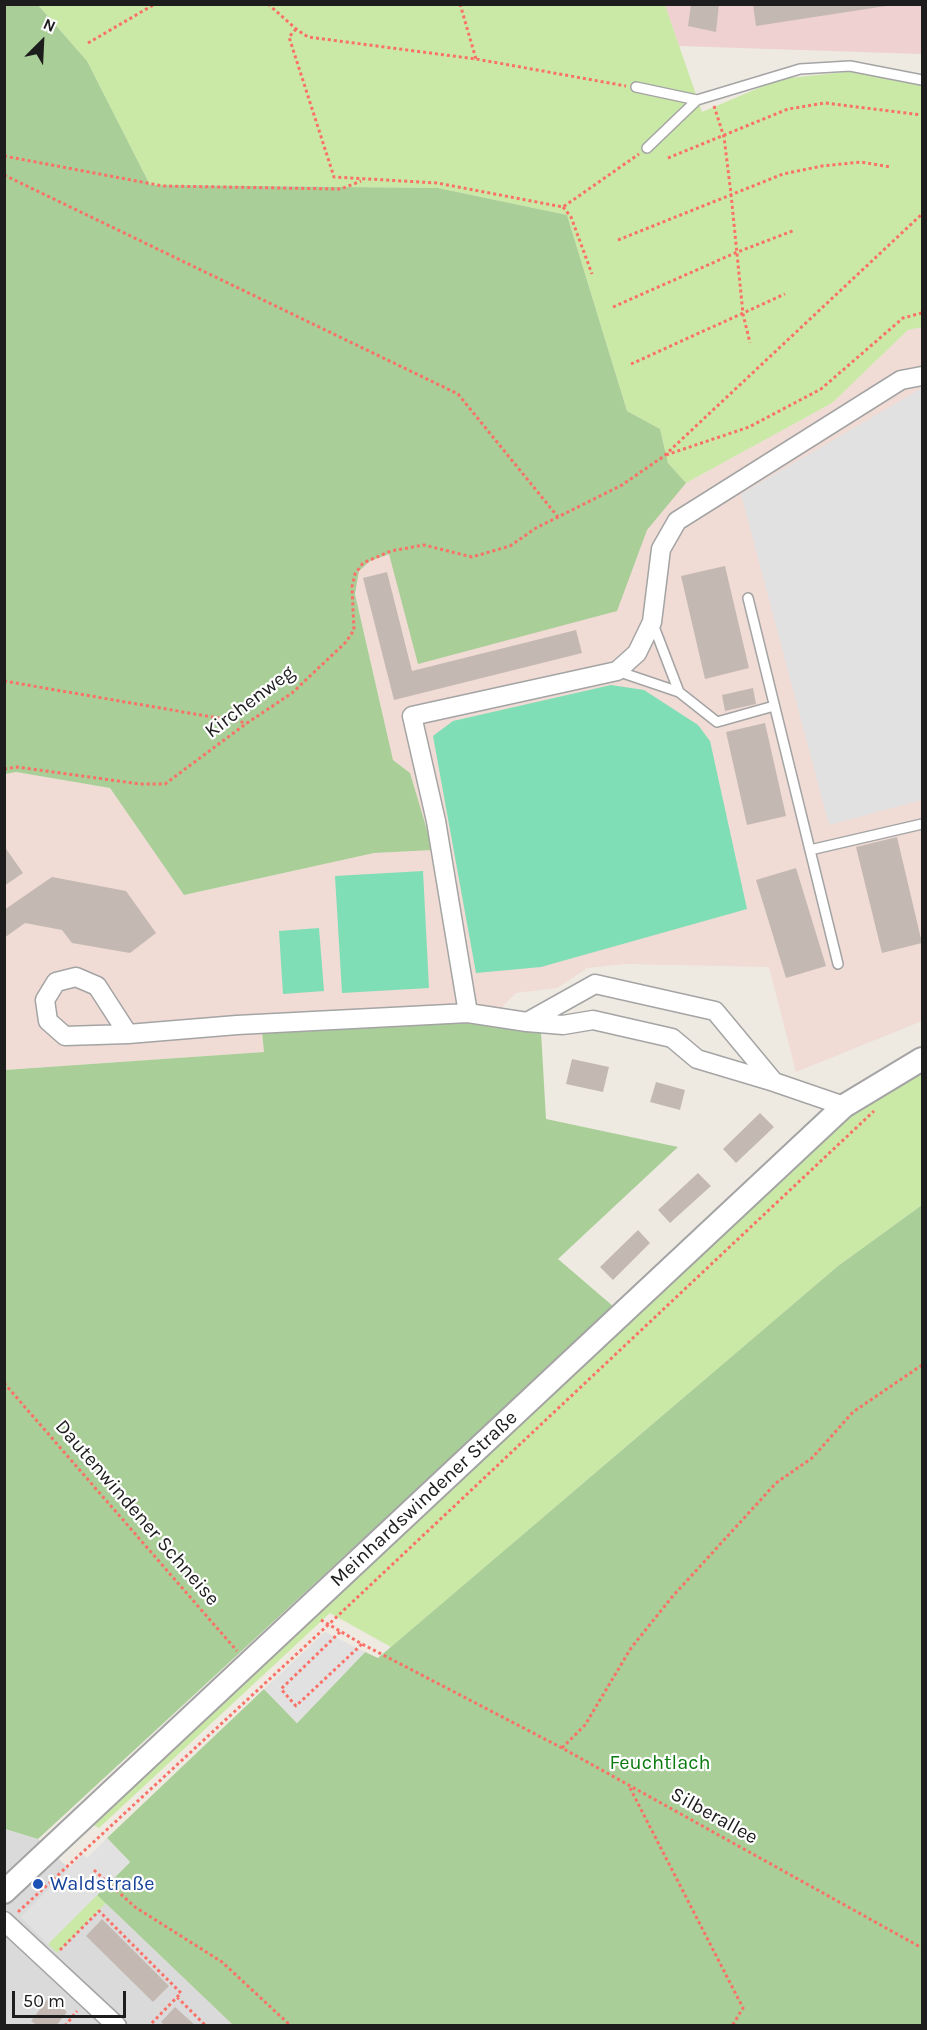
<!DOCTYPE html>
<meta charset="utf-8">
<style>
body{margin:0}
#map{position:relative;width:927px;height:2030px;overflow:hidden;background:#eeeae2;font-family:Karla,sans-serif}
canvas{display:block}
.frame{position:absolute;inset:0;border:6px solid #1d1d1d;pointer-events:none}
.north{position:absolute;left:12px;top:12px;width:60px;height:60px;-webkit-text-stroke:4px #fff;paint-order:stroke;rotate:24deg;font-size:16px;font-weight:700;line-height:24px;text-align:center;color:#1d1d1d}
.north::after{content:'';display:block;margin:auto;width:21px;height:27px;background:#1d1d1d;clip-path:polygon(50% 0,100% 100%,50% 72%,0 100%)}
.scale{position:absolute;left:12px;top:1991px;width:114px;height:27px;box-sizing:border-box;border:3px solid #1d1d1d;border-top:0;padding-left:8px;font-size:18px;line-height:21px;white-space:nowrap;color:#1d1d1d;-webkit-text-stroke:4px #fff;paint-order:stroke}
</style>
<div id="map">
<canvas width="927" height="2030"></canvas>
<div class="frame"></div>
<div class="north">N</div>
<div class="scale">50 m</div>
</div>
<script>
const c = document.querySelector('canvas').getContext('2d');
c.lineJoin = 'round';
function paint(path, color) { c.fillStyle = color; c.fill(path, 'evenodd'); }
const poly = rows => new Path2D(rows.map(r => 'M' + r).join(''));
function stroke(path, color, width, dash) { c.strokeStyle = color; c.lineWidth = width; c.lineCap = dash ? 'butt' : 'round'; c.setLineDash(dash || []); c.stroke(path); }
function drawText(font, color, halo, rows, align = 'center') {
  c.font = font + ' Karla,sans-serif'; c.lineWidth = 4.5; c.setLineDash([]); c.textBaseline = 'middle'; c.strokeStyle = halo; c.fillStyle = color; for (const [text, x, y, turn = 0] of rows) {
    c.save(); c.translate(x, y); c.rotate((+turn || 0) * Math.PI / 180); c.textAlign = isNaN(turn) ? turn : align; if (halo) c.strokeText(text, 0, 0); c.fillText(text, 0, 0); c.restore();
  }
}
paint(poly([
 [4,1829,38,1839,233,2025,5,2025]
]), '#dbdada');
paint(poly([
 [665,5,922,5,922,54,679,46]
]), '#efd1d1');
paint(poly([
 [922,327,922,1021,796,1072,769,967,625,964,587,968,557,988,516,993,503,1006,500,1026,262,1032,265,1052,5,1070,5,774,16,772,110,788,184,895,374,853,433,850,410,773,393,760,355,593,357,576,361,568,370,561,389,553,548,525,686,483,832,403,908,330]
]), '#f0dbd5');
paint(poly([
 [38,5,665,5,702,112,780,79,855,71,922,85,922,327,908,330,832,403,686,483,668,463,660,429,627,411,567,215,438,188,150,185,87,61],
 [922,1065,922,1205,838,1266,391,1647,330,1613,99,1828,90,1823,851,1109],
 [97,1895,106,1903,57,1953,48,1944]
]), '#cae9a7');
paint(poly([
 [5,5,38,5,87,61,150,185,438,188,567,215,627,411,660,429,668,463,686,483,647,530,617,611,418,664,389,554,370,561,359,571,355,594,393,760,410,773,433,850,374,853,184,895,110,788,16,772,5,774],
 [459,1021,541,1032,546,1119,678,1147,558,1259,614,1307,38,1839,5,1829,5,1070,264,1052,262,1031],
 [922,1205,922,2025,233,2025,97,1895,130,1862,107,1838,264,1689,297,1723,365,1652,378,1658,838,1266]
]), '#a9ce97');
paint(poly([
 [611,685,644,690,698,725,710,741,747,909,541,967,476,973,433,736,453,721],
 [423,871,429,988,342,993,335,876],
 [319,928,324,991,283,994,279,931]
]), '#7fdeb6');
paint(poly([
 [922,388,922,800,829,825,741,494],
 [325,1632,365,1652,297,1723,264,1689],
 [107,1838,130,1862,48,1944,21,1917,83,1854,87,1858]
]), '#e1e1e1');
paint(poly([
 [691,4,719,4,716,32,688,26],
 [753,4,886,4,886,6,756,26],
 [725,566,749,668,705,679,681,576],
 [387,572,412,671,576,630,582,653,394,700,363,578],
 [753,688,756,704,725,711,722,695],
 [765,723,786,816,747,825,726,732],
 [897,837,922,943,882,953,856,847],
 [4,846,23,873,4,886],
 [796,868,826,966,786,978,756,880],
 [52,877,126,891,156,933,130,953,72,943,62,930,25,923,4,938,4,910],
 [572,1059,609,1067,603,1092,566,1084],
 [656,1082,685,1090,680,1110,650,1102],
 [760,1113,774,1127,736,1163,723,1149],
 [698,1173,711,1186,670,1223,658,1210],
 [638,1230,650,1243,613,1280,600,1267],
 [102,1919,169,1986,153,2002,86,1936],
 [49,1997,67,2012,56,2026,38,2026,31,2021],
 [175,2007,196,2026,165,2026,161,2022]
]), '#c3b9b2');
const service = poly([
 [636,87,697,100,800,69,850,66,922,80],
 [647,148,697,100],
 [748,598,838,964],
 [653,624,679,692],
 [617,671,679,692,717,722,774,706],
 [810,850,922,824]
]);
const minor = poly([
 [527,1022,595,984,715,1011,774,1082],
 [128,1034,97,986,76,977,56,982,45,1000,48,1021,65,1036,128,1034,237,1025,468,1013],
 [844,1106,774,1082,697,1059,672,1038,593,1020,563,1025,527,1022,468,1013,436,821,412,716,617,671,637,653,652,622,661,549,677,521,901,380,922,376],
 [4,1921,117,2026]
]);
const tertiary = poly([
 [4,1892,844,1106,922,1059]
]);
stroke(service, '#a4a4a4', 12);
stroke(minor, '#a4a4a4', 21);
stroke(tertiary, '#a4a4a4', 26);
stroke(poly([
 [268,4,296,29,308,37,476,59,626,86],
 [460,4,476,59],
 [296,29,289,37,334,177,437,183,563,207,639,154],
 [88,43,155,4],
 [714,106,724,137,731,194,743,314,750,343],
 [4,156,163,186,341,189,361,181],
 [668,158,788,109,825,103,922,115],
 [4,175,458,394,558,517],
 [563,207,571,217,592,274],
 [618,240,783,174,822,166,861,162,891,167],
 [613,307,735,253,795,230],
 [631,364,785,294],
 [666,455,749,427,821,389,903,318,922,313],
 [4,681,247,723],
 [4,769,17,767,140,784,165,784,247,723,292,693,346,642,354,630,352,587,355,574,363,563,391,551,424,545,472,557,510,546,536,528,622,485,664,456,922,214],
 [4,1383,237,1651],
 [321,1620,362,1644,562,1748,922,1948],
 [340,1632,281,1689,296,1706,362,1644],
 [562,1748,585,1725,631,1648,672,1597,776,1483,812,1458,853,1412,922,1365],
 [630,1788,743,2008,732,2026],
 [94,1870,135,1907,222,1962,291,2026],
 [18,1912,328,1625,874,1111],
 [60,1950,99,1911,181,1993,149,2026],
 [177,1997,206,2026],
 [65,2026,77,2011]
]), '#fa7167', 3, [3, 3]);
stroke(service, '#fff', 9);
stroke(minor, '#fff', 18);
stroke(tertiary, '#fff', 22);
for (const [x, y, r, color] of [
 [38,1884,6,"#1a4fb4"]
]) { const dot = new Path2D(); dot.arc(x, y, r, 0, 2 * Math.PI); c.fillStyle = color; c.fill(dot); stroke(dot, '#fff', 2); }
drawText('20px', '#1d1d1d', '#fff', [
 ["Kirchenweg",250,702,-37],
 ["Meinhardswindener Straße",424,1499,-43],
 ["Dautenwindener Schneise",137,1513,49],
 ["Silberallee",714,1816,29]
]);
drawText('20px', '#0b7b10', '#fff', [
 ["Feuchtlach",660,1763]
]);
drawText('20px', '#164399', '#fff', [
 ["Waldstraße",50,1884]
], 'left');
</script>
